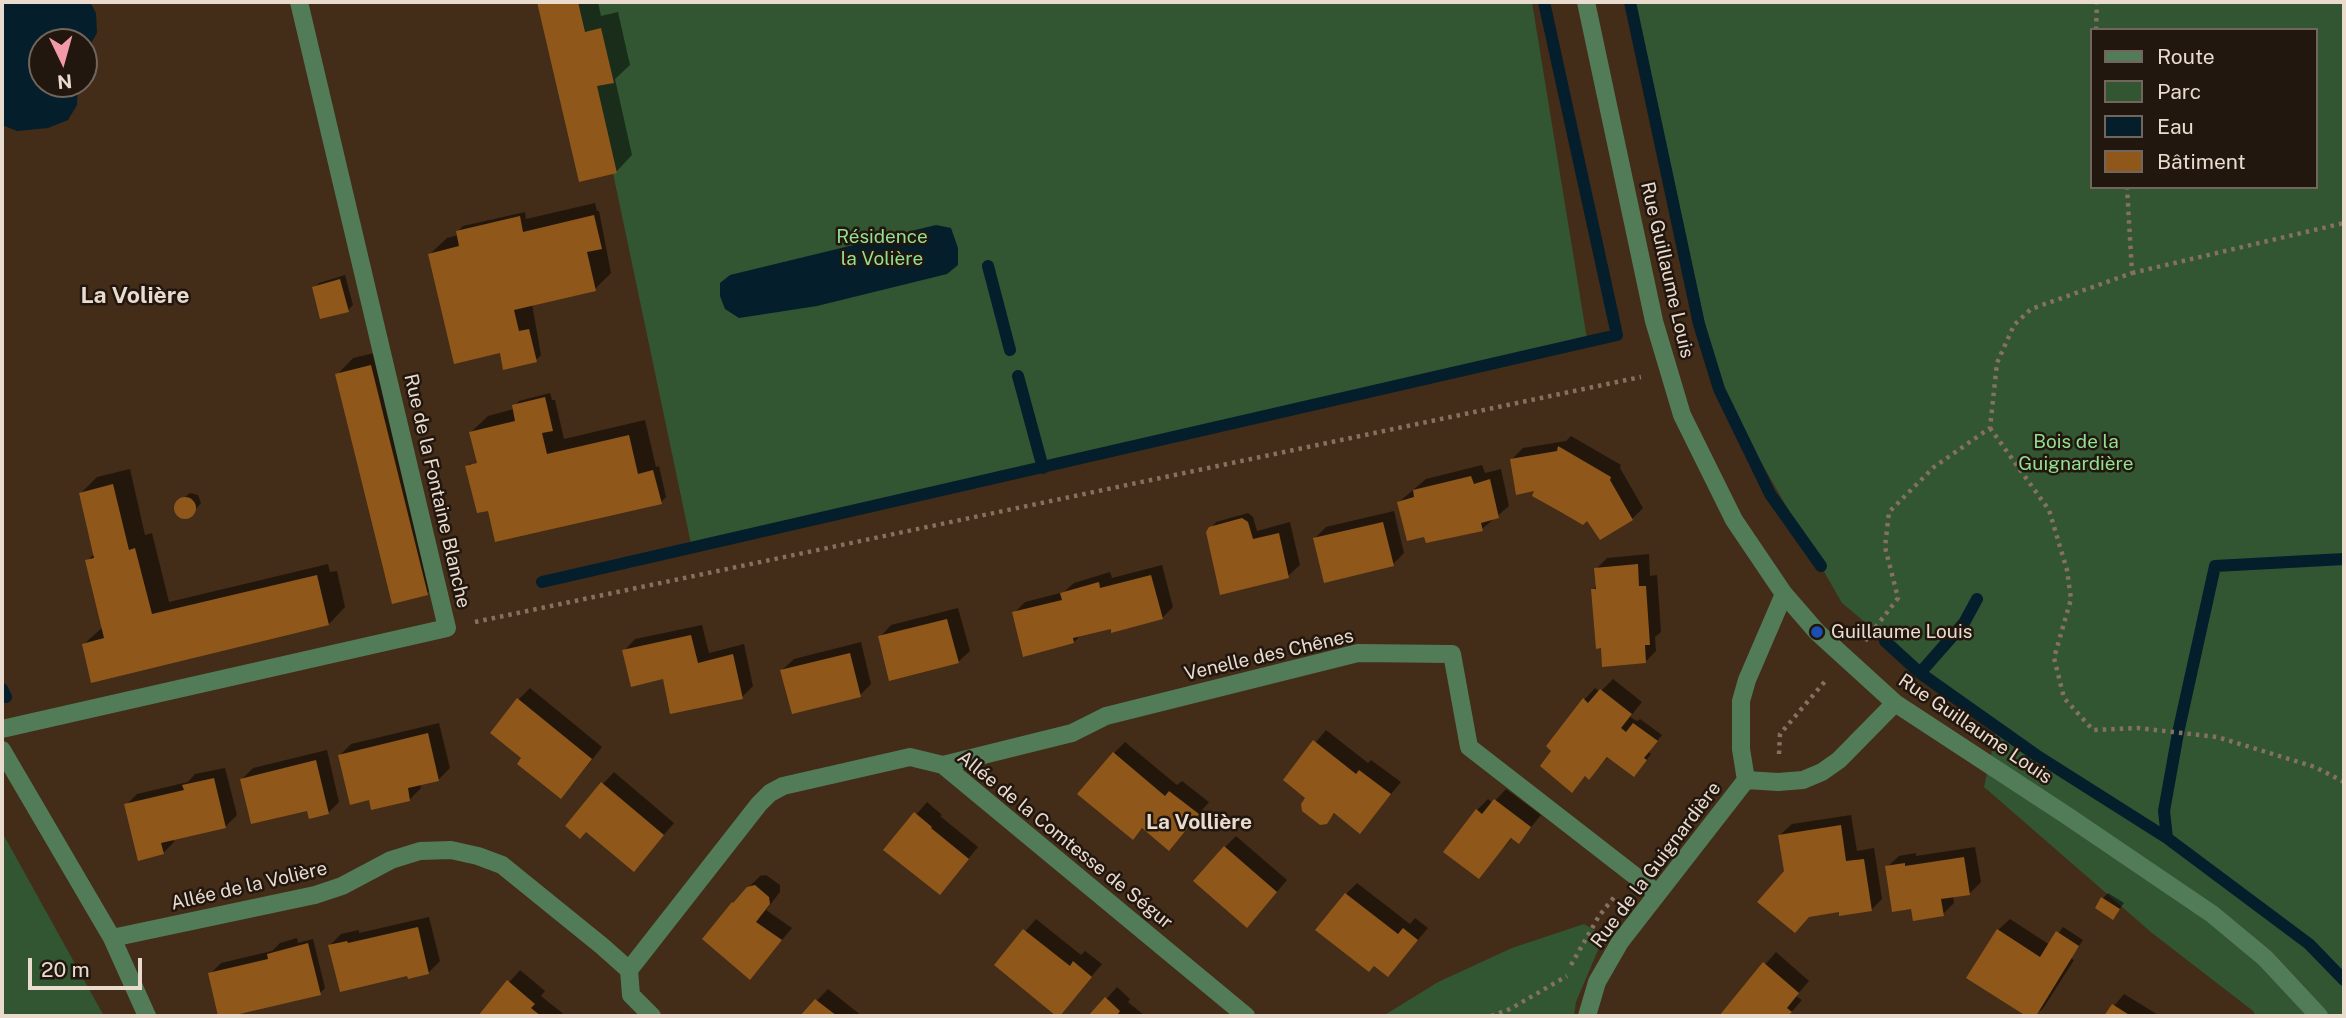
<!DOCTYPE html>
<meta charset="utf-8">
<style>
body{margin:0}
#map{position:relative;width:2346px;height:1018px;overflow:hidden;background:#432c18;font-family:"Public Sans",sans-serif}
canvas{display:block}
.frame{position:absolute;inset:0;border:4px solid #eadbcf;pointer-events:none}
.legend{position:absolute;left:2090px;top:28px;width:228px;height:161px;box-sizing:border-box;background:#22170e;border:2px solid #72655b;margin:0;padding:9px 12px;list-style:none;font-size:21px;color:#eadbcf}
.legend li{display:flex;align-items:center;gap:14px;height:35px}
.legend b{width:35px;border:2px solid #72655b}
.north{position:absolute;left:28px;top:28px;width:70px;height:70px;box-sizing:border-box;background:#22170e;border:2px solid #72655b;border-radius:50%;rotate:175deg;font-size:19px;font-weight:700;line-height:28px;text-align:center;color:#eadbcf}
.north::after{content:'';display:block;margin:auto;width:24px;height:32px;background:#f39aa9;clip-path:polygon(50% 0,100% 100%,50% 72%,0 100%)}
.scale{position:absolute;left:28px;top:958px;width:114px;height:32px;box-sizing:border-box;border:4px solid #eadbcf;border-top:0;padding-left:9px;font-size:21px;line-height:24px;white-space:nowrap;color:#eadbcf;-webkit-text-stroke:5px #22170e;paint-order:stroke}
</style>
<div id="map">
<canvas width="2346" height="1018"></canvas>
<div class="frame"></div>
<ul class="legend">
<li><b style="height:9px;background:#527c57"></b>Route</li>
<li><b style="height:19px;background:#325532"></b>Parc</li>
<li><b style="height:19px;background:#041e2c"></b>Eau</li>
<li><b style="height:19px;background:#8f581a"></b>Bâtiment</li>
</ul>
<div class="north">N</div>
<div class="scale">20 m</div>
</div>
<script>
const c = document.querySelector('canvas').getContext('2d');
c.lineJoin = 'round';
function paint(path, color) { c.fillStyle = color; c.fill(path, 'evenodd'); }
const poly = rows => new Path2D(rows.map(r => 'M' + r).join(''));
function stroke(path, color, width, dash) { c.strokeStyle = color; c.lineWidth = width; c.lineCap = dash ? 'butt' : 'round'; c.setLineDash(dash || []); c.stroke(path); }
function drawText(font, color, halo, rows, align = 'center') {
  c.font = font + ' "Public Sans",sans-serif'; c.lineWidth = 5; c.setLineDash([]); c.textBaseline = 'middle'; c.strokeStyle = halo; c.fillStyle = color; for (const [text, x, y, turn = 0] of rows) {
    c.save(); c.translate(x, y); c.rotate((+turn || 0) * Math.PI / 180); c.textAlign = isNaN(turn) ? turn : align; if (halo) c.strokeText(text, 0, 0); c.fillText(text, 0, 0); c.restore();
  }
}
paint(poly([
 [577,2,1532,2,1588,345,691,544],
 [1635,2,2344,2,2344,1016,2256,1016,2253,1011,2152,933,1984,787,1996,732,1842,603,1719,389],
 [2092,30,2316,30,2316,187,2092,187],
 [2,832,104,1016,2,1016],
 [1584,924,1604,936,1576,1002,1574,1016,1383,1016,1438,982,1512,948]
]), '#325532');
paint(poly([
 [2,2,90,2,96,13,97,33,84,55,84,42,42,42,42,84,78,84,77,105,68,120,48,128,17,131,2,125],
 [936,225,951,228,958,248,958,265,947,274,817,306,739,318,725,309,720,296,720,283,730,275]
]), '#041e2c');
paint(poly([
 [540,2,598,2,601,16,618,12,630,65,615,79,632,155,616,172,580,180],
 [595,203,597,211,599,211,611,273,595,289,532,304,541,355,536,360,501,352,430,254,447,238,458,235,458,231,463,226,525,212,526,219],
 [345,275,353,305,348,310,314,288,319,283],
 [387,350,444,577,427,593,337,375,353,358],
 [550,393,552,400,555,400,564,439,645,420,656,467,659,466,666,497,661,502,489,509,467,466,471,463,471,466,486,462,485,459,471,462,478,460,471,432,488,416,514,409,514,406,519,401],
 [1571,436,1621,465,1620,468,1643,508,1632,519,1587,519,1536,489,1512,459,1523,448,1566,441],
 [1482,465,1485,473,1501,469,1509,506,1482,529,1425,535,1399,502,1426,479],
 [130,469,145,535,152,533,169,602,328,564,330,572,337,571,345,607,329,624,84,644,103,627,87,561,94,554,80,494,97,477],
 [190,493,198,495,201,503,190,516,184,518,176,514,176,504],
 [1394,511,1404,553,1393,564,1315,538,1326,527],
 [1248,513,1253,517,1257,531,1290,522,1300,565,1288,576,1211,528,1216,522],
 [1649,554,1650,576,1657,575,1661,632,1655,637,1656,651,1645,662,1603,646,1593,590,1597,585,1596,569,1607,558],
 [1162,565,1173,607,1162,618,1081,635,1074,642,1014,613,1025,602,1064,592,1074,583,1110,572,1112,578],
 [958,608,970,651,958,662,880,637,891,625],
 [702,625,709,653,744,644,753,686,742,697,664,677,624,651,635,639],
 [861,642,871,684,860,695,782,670,794,659],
 [1613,679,1642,702,1630,717,1637,721,1640,719,1662,735,1648,752,1651,754,1639,770,1609,756,1589,777,1586,775,1572,790,1584,700,1595,688,1600,692],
 [530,688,602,747,572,785,523,758,519,699],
 [439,723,450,768,439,779,420,784,421,788,410,799,370,798,340,755,351,744],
 [1326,730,1368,763,1371,760,1401,782,1360,832,1336,812,1326,822,1308,798,1285,779],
 [1125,742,1177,785,1182,781,1209,802,1169,849,1143,827,1133,838,1114,753],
 [327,750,339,802,328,813,309,809,242,779,253,768],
 [225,768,237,815,226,826,173,839,174,842,163,853,126,805,137,794,188,782,195,774],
 [614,772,674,823,634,870,603,784],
 [1506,789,1541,815,1519,842,1513,837,1479,876,1477,810,1488,799,1493,803],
 [927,802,942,815,940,816,978,847,940,893,886,850],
 [1851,815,1857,851,1874,848,1882,899,1871,910,1841,910,1786,872,1780,835,1792,824],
 [1236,836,1287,880,1258,914,1225,847],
 [1975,847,1981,882,1970,893,1953,895,1954,903,1943,914,1887,867,1899,856,1916,853,1916,856],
 [766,875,780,885,780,892,766,910,792,928,750,978,748,888,760,876],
 [1357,883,1410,924,1415,918,1428,928,1388,975,1346,894],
 [2108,893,2124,903,2113,918,2103,898],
 [429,917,440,961,429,972,330,945,341,934,359,930,359,933],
 [1036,919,1081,955,1085,951,1102,964,1058,1016,996,965],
 [2010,919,2050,945,2063,927,2083,940,2071,958,2074,960,2044,1007,2035,1016,2029,1016,1968,978,1998,930],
 [297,938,298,943,313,939,325,988,320,993,220,1016,210,974,221,963,272,951,280,943],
 [1776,952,1809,981,1796,996,1802,1000,1788,1016,1721,1016],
 [520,970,545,991,541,996,566,1016,480,1016],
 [1117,987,1130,999,1128,1002,1145,1016,1091,1016],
 [828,989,862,1016,802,1016],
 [2124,994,2160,1016,2106,1016]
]), '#0007');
stroke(poly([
 [1630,2,1699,324,1719,389,1770,494,1821,566],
 [988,266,1010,350],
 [1018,376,1043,468],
 [542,582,1617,335,1544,2],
 [1885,641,1920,673,2036,755,2167,838,2309,944,2344,980],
 [1920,673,1964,623,1977,599],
 [2,689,6,697],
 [2167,838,2164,811,2178,733,2215,566,2344,559]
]), '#041e2c', 12);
paint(poly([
 [537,2,578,2,585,32,601,28,614,83,597,86,617,173,579,182],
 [594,215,602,249,587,252,596,291,514,310,519,331,529,329,537,362,503,370,500,353,454,364,428,254,459,246,456,231,520,216,523,232],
 [340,279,349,312,320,319,312,287],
 [371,365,428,595,392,604,335,374],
 [545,397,553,431,542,433,547,454,629,435,638,474,653,470,662,504,495,542,488,511,477,513,465,466,477,463,469,432,515,421,512,405],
 [1558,446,1611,477,1610,480,1633,520,1600,540,1587,521,1583,525,1559,511,1532,496,1534,491,1516,495,1510,459,1557,451],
 [1471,476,1474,484,1490,479,1499,518,1481,523,1483,531,1426,543,1424,537,1407,541,1397,502,1414,497,1413,490],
 [113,484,129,550,135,548,152,614,317,575,329,625,91,683,82,644,104,638,85,560,94,558,79,493],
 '174 508a11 11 0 1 1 22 0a11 11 0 1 1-22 0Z',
 [1242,518,1248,522,1253,539,1279,533,1289,578,1220,595,1206,532,1209,527],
 [1383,522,1394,566,1324,583,1313,538],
 [1638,564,1639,586,1646,586,1650,645,1645,645,1646,663,1602,667,1601,648,1596,649,1591,589,1596,589,1594,568],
 [1151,575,1163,619,1111,633,1111,629,1073,638,1074,643,1023,657,1012,612,1062,600,1060,593,1099,582,1100,588],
 [947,619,959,663,889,681,878,636],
 [691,635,698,663,733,654,743,699,670,714,663,679,631,687,622,650],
 [850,653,861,697,792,714,780,670],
 [1600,689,1632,714,1621,728,1626,732,1633,723,1658,741,1644,758,1647,760,1634,777,1607,757,1589,780,1585,776,1572,793,1540,766,1551,751,1546,746,1583,698,1588,703],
 [517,698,592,759,561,799,517,764,521,758,490,733],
 [428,733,439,781,408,788,410,801,371,810,369,800,350,805,338,755],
 [1313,740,1356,774,1359,770,1391,794,1360,834,1334,813,1327,824,1320,825,1302,811,1301,804,1305,798,1283,780],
 [1113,752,1165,796,1169,791,1199,814,1169,851,1142,828,1133,840,1077,794],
 [316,760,329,814,309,819,307,811,251,824,240,779],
 [214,778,226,828,161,843,164,854,138,861,124,804,184,790,182,785],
 [601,782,664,835,634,872,586,832,580,839,565,826],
 [1494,799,1531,827,1519,844,1511,838,1479,879,1443,852,1476,809,1482,814],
 [914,812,932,827,931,828,969,859,940,895,883,850],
 [1841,825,1846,861,1864,859,1872,911,1839,916,1839,912,1809,917,1795,933,1757,902,1784,871,1778,835],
 [1224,846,1277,892,1247,928,1193,881],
 [1964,857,1970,895,1941,899,1944,916,1913,921,1911,909,1892,912,1885,866,1905,863,1905,866],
 [755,885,769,897,770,904,756,922,782,940,750,980,702,939,732,902,733,903,747,887],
 [1345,893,1398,934,1403,928,1418,940,1388,977,1374,966,1369,972,1315,930],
 [2101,897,2120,909,2113,920,2095,908],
 [418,927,429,974,408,979,407,976,340,992,328,945,347,941,348,943],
 [1023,929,1070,966,1073,961,1092,977,1060,1016,1056,1016,994,965],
 [1997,929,2040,957,2056,931,2079,946,2036,1016,2026,1016,1966,978],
 [308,943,321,995,231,1016,218,1016,208,973,268,959,267,954],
 [1763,962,1799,993,1787,1008,1792,1012,1788,1016,1719,1016],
 [507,980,535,1004,531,1008,541,1016,478,1016],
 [1105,997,1120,1011,1118,1014,1121,1016,1088,1016],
 [815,999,837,1016,800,1016],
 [2112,1004,2131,1016,2104,1016]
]), '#8f581a');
stroke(poly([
 [2096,30,2097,2],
 [2132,273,2344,223],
 [1990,428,2049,510,2067,570,2071,599,2054,658,2064,698,2093,730,2138,728,2217,737,2315,767,2344,782],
 [475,622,1641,377],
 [1865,641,1898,598,1885,547,1889,512,1934,467,1990,428,1997,363,2014,325,2031,309,2132,273,2127,187],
 [1779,754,1780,734,1827,679],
 [1571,965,1599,916,1615,896],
 [1491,1016,1510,1009,1567,976]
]), '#857160', 4.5, [3.5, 5]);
stroke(poly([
 [1586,2,1654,321,1682,415,1734,520,1784,594,1817,632,1895,703,2066,815,2212,914,2265,958,2319,1016],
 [2,729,447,628,299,2],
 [2,750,112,938,147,1016],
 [943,765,1072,733,1106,716,1358,653,1452,654,1469,747,1657,893],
 [1746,780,1741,749,1741,701,1747,680,1784,594],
 [1746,780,1778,782,1803,780,1822,772,1839,760,1895,703],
 [112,938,315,895,342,886,391,860,420,851,451,850,478,856,502,865,602,946,629,970,631,995,652,1016],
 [629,970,759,804,770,793,783,786,910,757,943,765,1246,1016],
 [1587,1016,1597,982,1620,942,1746,780]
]), '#527c57', 18);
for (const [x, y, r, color] of [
 [1817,632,7,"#1a4fb4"]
]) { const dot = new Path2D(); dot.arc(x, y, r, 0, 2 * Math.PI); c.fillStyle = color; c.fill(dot); stroke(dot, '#22170e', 2.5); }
drawText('19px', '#91e091', '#22170e', [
 ["Résidence",882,237],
 ["la Volière",882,259],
 ["Bois de la",2076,442],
 ["Guignardière",2076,464]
]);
drawText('19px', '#eadbcf', '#22170e', [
 ["Rue Guillaume Louis",1667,270,77],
 ["Rue de la Fontaine Blanche",437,491,77],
 ["Venelle des Chênes",1269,655,-13],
 ["Rue Guillaume Louis",1975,729,34],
 ["Allée de la Comtesse de Ségur",1065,840,39],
 ["Rue de la Guignardière",1656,865,-53],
 ["Allée de la Volière",249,886,-13]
]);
drawText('19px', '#eadbcf', '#22170e', [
 ["Guillaume Louis",1831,632]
], 'left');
drawText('bold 21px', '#eadbcf', '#22170e', [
 ["La Vollière",1199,823]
]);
drawText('bold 23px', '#eadbcf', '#22170e', [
 ["La Volière",135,296]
]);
</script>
